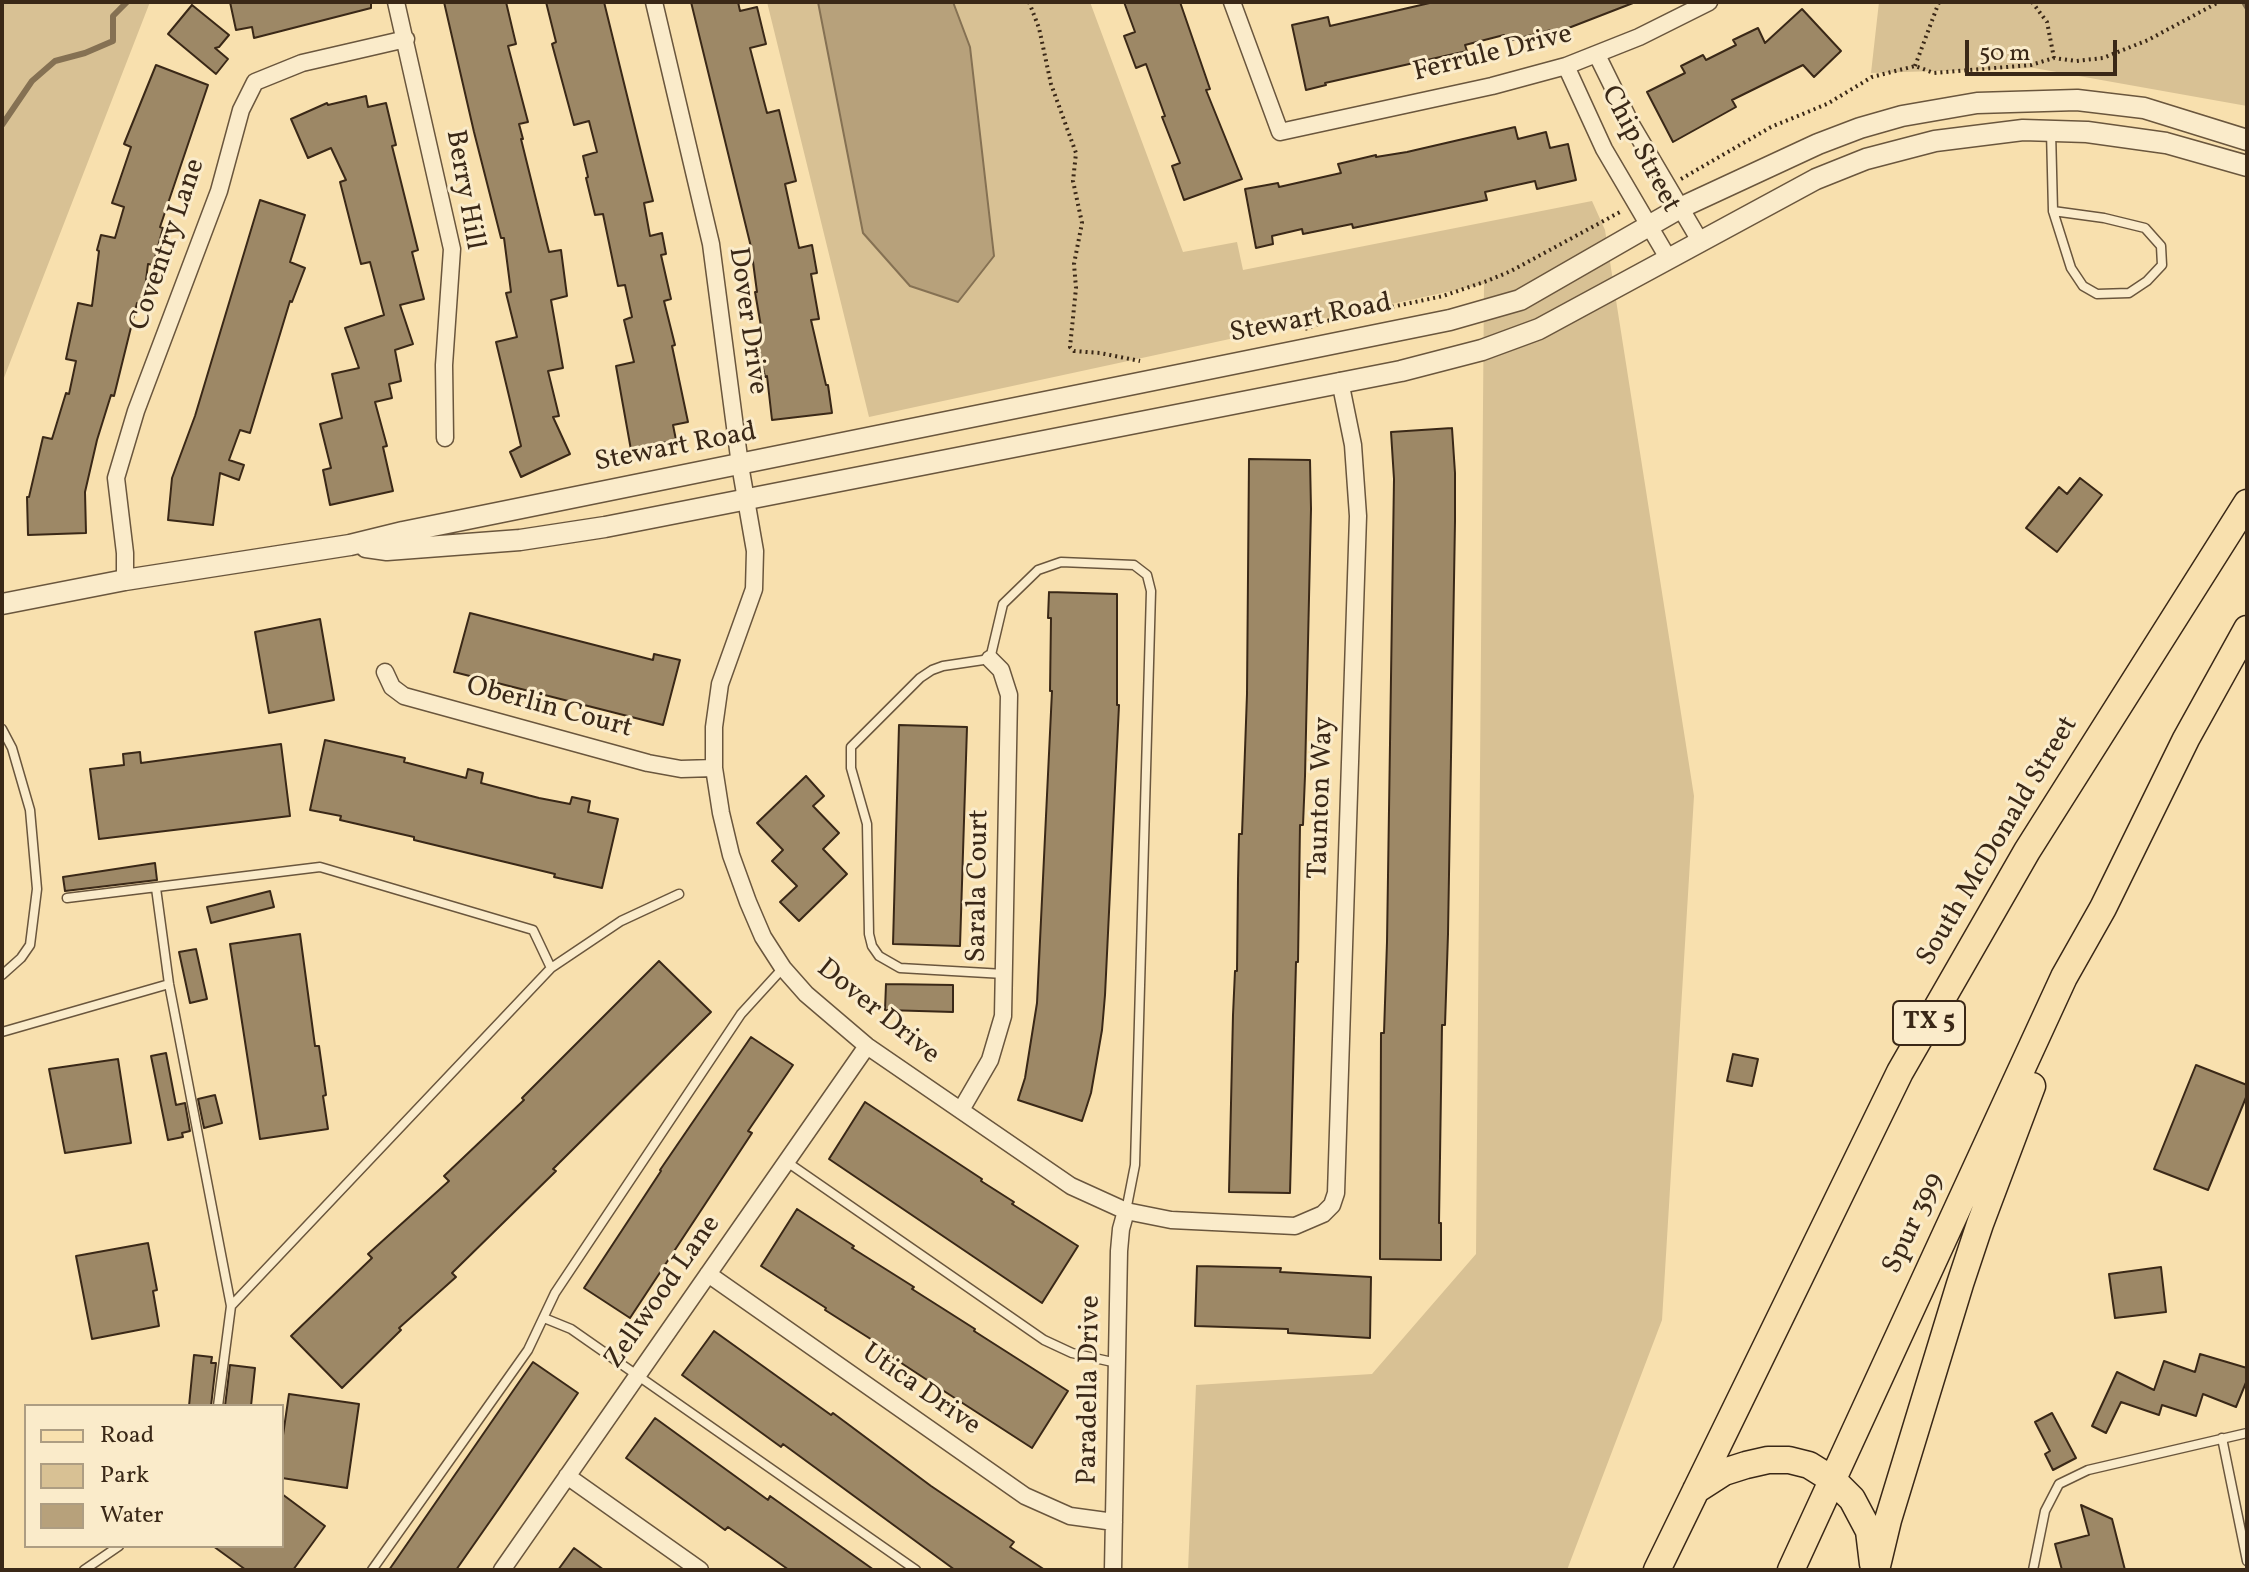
<!DOCTYPE html>
<style>
body{margin:0}
#map{position:relative;width:2249px;height:1572px;overflow:hidden;background:#f8e0ae;font-family:Vollkorn,serif}
canvas{display:block}
.frame{position:absolute;inset:0;border:4px solid #3a2817;pointer-events:none}
.legend{position:absolute;left:24px;top:1404px;width:260px;height:144px;box-sizing:border-box;background:#faebca;border:2px solid #ad9d82;margin:0;padding:10px 14px;list-style:none;font-size:24px;color:#3a2817}
.legend li{display:flex;align-items:center;gap:16px;height:40px}
.legend b{width:40px;border:2px solid #ad9d82}
.scale{position:absolute;left:1965px;top:40px;width:152px;height:36px;box-sizing:border-box;border:4px solid #3a2817;border-top:0;padding-left:10px;font-size:24px;line-height:28px;white-space:nowrap;color:#3a2817;-webkit-text-stroke:6px #faebca;paint-order:stroke}
</style>
<div id="map">
<canvas width="2249" height="1572"></canvas>
<div class="frame"></div>
<ul class="legend">
<li><b style="height:10px;background:#f8e0ae"></b>Road</li>
<li><b style="height:22px;background:#d8c194"></b>Park</li>
<li><b style="height:22px;background:#b7a17b"></b>Water</li>
</ul>
<div class="scale">50 m</div>
</div>
<script>
const c = document.querySelector('canvas').getContext('2d');
c.lineJoin = 'round';
function paint(path, color) { c.fillStyle = color; c.fill(path, 'evenodd'); }
const poly = rows => new Path2D(rows.map(r => 'M' + r).join(''));
function stroke(path, color, width, dash) { c.strokeStyle = color; c.lineWidth = width; c.lineCap = dash ? 'butt' : 'round'; c.setLineDash(dash || []); c.stroke(path); }
function drawText(font, color, halo, rows, align = 'center') {
  c.font = font + ' Vollkorn,serif'; c.lineWidth = 6; c.setLineDash([]); c.textBaseline = 'middle'; c.strokeStyle = halo; c.fillStyle = color; for (const [text, x, y, turn = 0] of rows) {
    c.save(); c.translate(x, y); c.rotate((+turn || 0) * Math.PI / 180); c.textAlign = isNaN(turn) ? turn : align; if (halo) c.strokeText(text, 0, 0); c.fillText(text, 0, 0); c.restore();
  }
}
paint(poly([
 [2,2,150,2,2,383],
 [767,2,1090,2,1183,252,1237,242,1243,270,1592,201,1605,230,1694,796,1662,1320,1567,1570,1188,1570,1196,1385,1372,1374,1476,1254,1484,284,869,417],
 [1879,2,2247,2,2247,106,2034,68,1871,73]
]), '#d8c194');
const water = poly([
 [818,2,953,2,970,47,994,256,958,302,910,286,863,233,818,2]
]);
paint(water, '#b7a17b');
stroke(water, '#857153', 2);
stroke(poly([
 [2244,2,2247,7],
 [2,125,32,81,55,61,85,53,113,41,113,16,127,2]
]), '#857153', 6);
const building = poly([
 [230,2,371,2,371,8,254,38,252,27,236,30,230,2],
 [444,2,506,2,516,44,508,46,528,122,519,124,523,139,521,139,549,252,561,250,567,296,551,300,563,368,548,371,559,416,553,417,570,454,521,477,510,452,521,446,496,342,517,337,506,293,511,292,504,238,501,238,474,132,444,2],
 [546,2,604,2,653,201,644,203,650,236,662,233,666,254,661,255,671,299,664,301,675,345,672,346,688,422,673,425,676,440,631,450,616,366,634,362,624,320,632,317,625,285,618,286,603,214,595,215,586,178,588,177,583,156,597,152,589,121,574,125,552,44,556,42,546,2],
 [691,2,738,2,740,11,757,7,766,44,750,48,767,113,779,110,796,181,785,184,799,248,812,245,817,273,811,274,819,319,811,320,826,385,828,385,832,413,772,420,767,376,765,377,757,340,763,338,755,292,757,292,751,247,691,2],
 [1124,2,1180,2,1210,89,1206,90,1242,179,1184,200,1172,166,1180,163,1162,117,1165,116,1146,64,1136,68,1124,36,1135,32,1124,2],
 [1434,2,1632,2,1633,3,1553,34,1551,30,1505,42,1504,35,1465,45,1467,51,1325,83,1326,85,1306,90,1292,25,1328,17,1330,26,1434,2],
 [192,5,229,35,219,47,215,48,228,59,216,74,168,34,192,5],
 [1802,9,1841,51,1814,77,1803,65,1732,100,1736,107,1673,142,1647,92,1685,73,1681,66,1703,55,1706,60,1736,45,1733,40,1758,28,1765,43,1802,9],
 [156,65,208,85,160,227,163,228,153,265,148,264,143,304,137,303,114,396,111,395,97,440,85,492,86,533,28,535,27,497,29,497,43,437,52,439,66,393,69,394,76,361,66,359,78,303,92,306,99,251,97,250,101,235,115,238,124,207,112,203,131,147,124,144,156,65],
 [366,96,368,107,386,103,396,145,392,146,418,250,412,252,424,299,400,305,413,344,395,350,401,381,389,384,392,398,375,402,387,446,383,447,393,491,330,505,323,470,331,468,320,424,342,418,332,374,359,368,345,328,384,315,370,262,361,264,340,182,346,180,331,148,308,158,291,119,327,103,328,105,366,96],
 [1515,127,1518,139,1546,132,1550,148,1568,144,1576,180,1537,189,1535,181,1485,192,1487,200,1353,228,1352,224,1303,234,1302,229,1272,236,1273,244,1256,248,1245,189,1278,183,1279,187,1341,173,1338,164,1376,155,1376,157,1407,152,1515,127],
 [260,200,305,215,290,262,305,268,292,302,290,301,250,433,240,430,229,460,244,465,239,480,220,473,213,525,168,520,172,478,195,416,260,200],
 [1452,428,1455,473,1455,521,1448,934,1445,1025,1442,1025,1439,1223,1441,1223,1441,1260,1380,1259,1381,1033,1384,1033,1387,942,1394,479,1391,432,1452,428],
 [1249,459,1310,460,1311,509,1305,776,1303,825,1300,825,1298,962,1296,962,1290,1193,1229,1192,1233,1015,1235,971,1237,971,1238,879,1239,834,1242,834,1247,694,1249,459],
 [2080,478,2102,495,2057,552,2026,528,2059,487,2067,494,2080,478],
 [1049,592,1117,594,1117,705,1119,705,1105,995,1102,1030,1091,1093,1082,1121,1018,1100,1025,1078,1037,1003,1052,691,1050,691,1051,618,1048,618,1049,592],
 [470,613,653,660,654,654,680,660,663,725,454,672,470,613],
 [320,619,334,700,269,713,255,632,320,619],
 [899,725,967,727,960,946,893,944,899,725],
 [325,740,405,758,404,762,466,778,468,769,483,773,481,783,539,798,570,804,572,797,590,801,588,812,618,819,602,888,554,877,555,874,414,840,414,837,340,820,341,816,310,810,325,740],
 [281,744,290,816,99,839,90,769,124,765,123,754,140,752,141,763,281,744],
 [806,776,824,796,813,806,839,833,823,849,847,874,799,921,780,902,797,886,772,861,783,850,757,823,806,776],
 [155,863,157,880,65,891,63,877,155,863],
 [270,891,274,907,211,923,207,907,270,891],
 [300,934,315,1046,319,1046,326,1095,323,1096,328,1129,260,1139,230,944,300,934],
 [196,949,207,999,190,1003,179,952,196,949],
 [659,961,711,1012,553,1169,556,1171,452,1273,456,1277,399,1328,401,1330,342,1388,291,1336,372,1258,368,1254,449,1181,444,1176,524,1100,522,1098,659,961],
 [886,984,953,985,953,1012,885,1010,886,984],
 [751,1037,793,1065,748,1131,752,1133,630,1318,584,1288,661,1171,660,1170,751,1037],
 [166,1053,176,1105,185,1103,190,1131,182,1133,183,1137,168,1140,151,1056,166,1053],
 [1733,1054,1758,1059,1752,1086,1727,1081,1733,1054],
 [118,1059,131,1143,65,1153,49,1069,118,1059],
 [2196,1065,2247,1085,2247,1095,2208,1190,2154,1169,2196,1065],
 [215,1095,222,1123,204,1128,198,1099,215,1095],
 [865,1102,982,1179,981,1181,1014,1202,1012,1204,1078,1246,1042,1303,829,1159,865,1102],
 [797,1209,854,1246,852,1248,914,1287,912,1289,975,1329,974,1331,1068,1391,1032,1448,947,1393,886,1353,888,1350,825,1310,826,1308,761,1266,797,1209],
 [148,1243,157,1290,153,1291,159,1326,92,1339,76,1256,148,1243],
 [1197,1266,1281,1268,1280,1272,1371,1277,1370,1338,1288,1333,1288,1329,1195,1326,1197,1266],
 [2161,1267,2166,1312,2115,1318,2109,1274,2161,1267],
 [714,1331,831,1415,833,1413,931,1486,1014,1542,1010,1547,1045,1570,955,1570,783,1444,781,1447,682,1375,714,1331],
 [2200,1354,2247,1368,2247,1380,2236,1407,2203,1394,2196,1416,2162,1405,2159,1415,2121,1402,2106,1433,2092,1426,2117,1372,2154,1390,2164,1361,2195,1372,2200,1354],
 [194,1355,212,1357,211,1363,216,1363,211,1406,189,1406,194,1355],
 [533,1362,578,1393,500,1507,456,1570,389,1570,533,1362],
 [230,1365,255,1368,251,1406,225,1406,230,1365],
 [289,1394,359,1404,347,1488,282,1478,282,1442,289,1394],
 [2052,1413,2076,1458,2053,1470,2045,1454,2050,1451,2035,1422,2052,1413],
 [655,1418,768,1500,770,1496,874,1570,789,1570,728,1527,725,1530,626,1458,655,1418],
 [282,1494,325,1526,293,1570,246,1570,213,1546,282,1546,282,1494],
 [2081,1505,2112,1519,2125,1570,2062,1570,2055,1544,2089,1535,2081,1505],
 [574,1548,604,1570,558,1570,574,1548]
]);
paint(building, '#9d8866');
stroke(building, '#3a2817', 2);
const service = poly([
 [2051,131,2053,211,2071,268,2083,286,2097,294,2129,293,2147,281,2162,265,2161,246,2145,228,2104,218,2053,211],
 [2,729,12,748,30,810,37,889,30,945,21,958,2,975],
 [156,888,169,984,231,1306,218,1406],
 [67,898,320,867,533,930,551,968],
 [1004,974,900,968,879,956,872,946,869,934,867,824,851,768,851,747,920,678,932,670,943,666,990,659,1003,604,1038,570,1061,562,1134,565,1147,575,1151,591,1135,1165,1126,1211],
 [2,1032,169,984],
 [787,1162,1044,1340,1072,1353,1117,1363],
 [231,1306,551,968,621,921,679,894],
 [544,1318,571,1329,916,1570],
 [2222,1438,2247,1561],
 [84,1570,119,1546],
 [372,1570,528,1350,555,1293,741,1014,783,968],
 [2033,1570,2045,1511,2059,1484,2088,1470,2247,1433]
]);
const minor = poly([
 [396,2,452,249,444,365,445,438],
 [654,2,711,244,740,465,755,551,754,589,720,684,714,727,714,768,721,813,731,855,748,902,763,937,783,968,806,994,867,1046,1071,1186,1126,1211,1171,1220,1295,1226,1323,1214,1332,1205,1336,1193,1358,516,1353,445,1340,381],
 [1232,2,1280,132,1492,86,1566,66,1639,37,1709,2],
 [1597,55,1631,124,1700,241],
 [1566,66,1604,149,1668,258],
 [125,580,125,553,116,478,136,411,219,191,241,110,255,82,302,63,406,39],
 [385,672,392,687,404,696,648,763,681,769,714,768],
 [961,1110,990,1060,1003,1016,1009,695,1001,670,990,659],
 [708,1274,1025,1496,1070,1516,1114,1522],
 [567,1476,700,1570],
 [502,1570,867,1046],
 [1113,1570,1119,1251,1121,1229,1126,1211]
]);
const tertiary = poly([
 [366,547,387,550,520,540,605,527,1401,371,1482,350,1539,329,1816,179,1866,159,1935,141,2023,130,2087,132,2166,143,2247,166],
 [2,604,125,580,350,545,403,532,1450,320,1520,300,1680,208,1818,144,1860,128,1902,116,1977,103,2077,100,2144,108,2247,140]
]);
const primary = poly([
 [1696,1490,1724,1472,1746,1465,1768,1460,1789,1460,1809,1465,1833,1480,1852,1499,1869,1531,1873,1564],
 [1657,1570,1900,1072,2027,851,2247,503],
 [1791,1570,2064,977,2103,908,2186,739,2247,629],
 [1876,1570,1888,1520,1960,1284,1980,1224,2032,1086]
]);
stroke(service, '#6a563d', 11);
stroke(minor, '#6a563d', 19);
stroke(tertiary, '#6a563d', 23);
stroke(primary, '#3a2817', 29);
stroke(poly([
 [1029,2,1039,28,1051,84,1076,153,1073,181,1082,223,1074,264,1076,288,1070,347,1074,351,1100,353,1140,361],
 [2032,2,2047,22,2054,58],
 [1915,66,1939,2],
 [1681,179,1771,127,1827,104,1872,77,1915,66,1934,73,2031,65,2054,58,2076,61,2103,58,2148,40,2219,2],
 [1305,329,1326,321,1443,296,1487,281,1511,271,1620,212]
]), '#3a2817', 4, [2, 4]);
stroke(service, '#faebca', 8);
stroke(minor, '#faebca', 16);
stroke(tertiary, '#faebca', 20);
stroke(primary, '#f8e0ae', 26);
for (const [x, y, w] of [
 [1929,1023,72]
]) { const box = new Path2D(); box.roundRect(x - w / 2, y - 22, w, 44, 6); c.fillStyle = '#faebca'; c.fill(box); stroke(box, '#3a2817', 2); }
drawText('bold 26px', '#3a2817', null, [
 ["TX 5",1929,1023]
]);
drawText('28px', '#3a2817', '#faebca', [
 ["Ferrule Drive",1493,55,-14],
 ["Chip Street",1639,150,62],
 ["Berry Hill",463,190,80],
 ["Coventry Lane",169,245,-71],
 ["Stewart Road",1311,320,-11],
 ["Dover Drive",746,321,82],
 ["Stewart Road",676,449,-11],
 ["Oberlin Court",549,709,15],
 ["Taunton Way",1323,798,-88],
 ["South McDonald Street",1999,842,-59],
 ["Sarala Court",980,886,-89],
 ["Dover Drive",877,1013,39],
 ["Spur 399",1915,1224,-65],
 ["Zellwood Lane",664,1293,-55],
 ["Paradella Drive",1091,1390,-89],
 ["Utica Drive",920,1391,35]
]);
</script>
